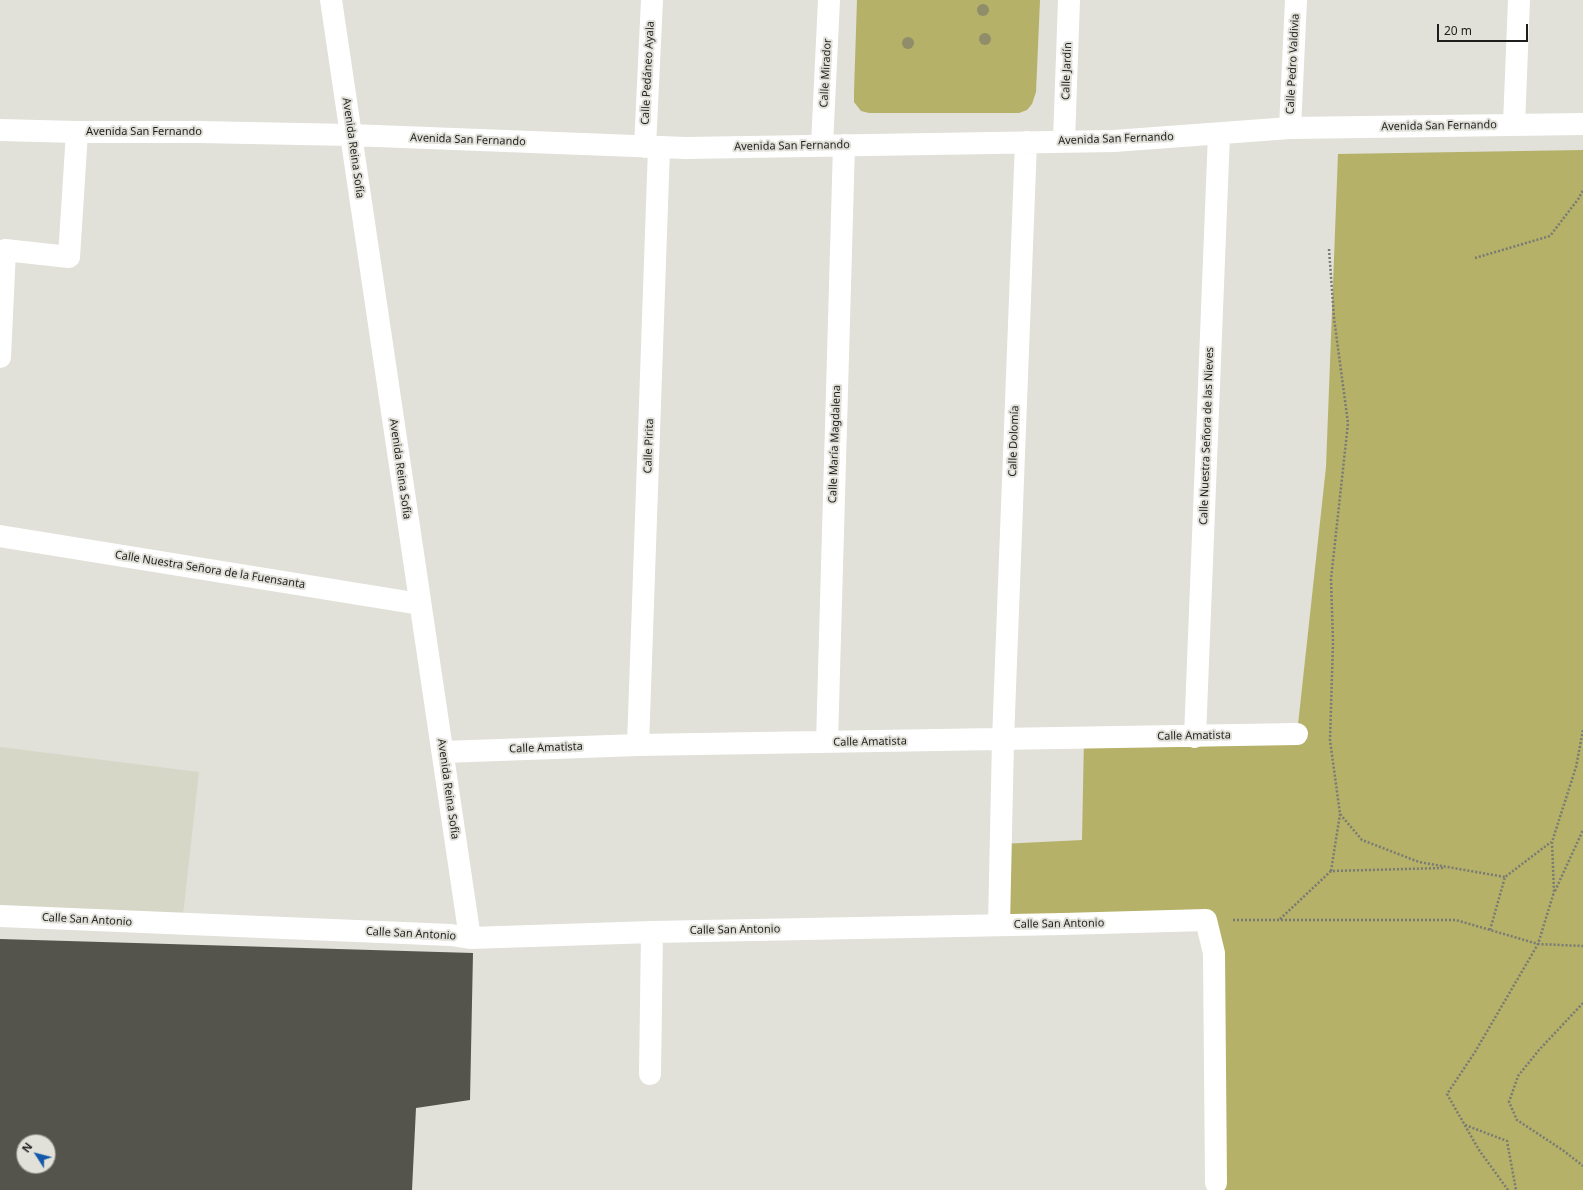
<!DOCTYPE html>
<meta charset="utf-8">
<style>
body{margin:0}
#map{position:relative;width:1583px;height:1190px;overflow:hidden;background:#e1e0d9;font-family:"Noto Sans",sans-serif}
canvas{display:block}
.north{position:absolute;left:16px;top:1134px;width:40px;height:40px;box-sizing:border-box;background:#e1e0d9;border:1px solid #93928d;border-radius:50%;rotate:306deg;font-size:11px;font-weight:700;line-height:16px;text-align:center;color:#1e1e1c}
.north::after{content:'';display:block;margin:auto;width:14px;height:18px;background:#1459a9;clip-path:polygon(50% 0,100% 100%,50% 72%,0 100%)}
.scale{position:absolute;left:1437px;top:24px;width:91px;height:18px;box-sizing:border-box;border:2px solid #1e1e1c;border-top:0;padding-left:5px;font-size:12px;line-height:14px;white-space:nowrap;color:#1e1e1c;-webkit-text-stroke:3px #e1e0d9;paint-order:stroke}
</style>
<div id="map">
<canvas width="1583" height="1190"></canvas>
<div class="north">N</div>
<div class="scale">20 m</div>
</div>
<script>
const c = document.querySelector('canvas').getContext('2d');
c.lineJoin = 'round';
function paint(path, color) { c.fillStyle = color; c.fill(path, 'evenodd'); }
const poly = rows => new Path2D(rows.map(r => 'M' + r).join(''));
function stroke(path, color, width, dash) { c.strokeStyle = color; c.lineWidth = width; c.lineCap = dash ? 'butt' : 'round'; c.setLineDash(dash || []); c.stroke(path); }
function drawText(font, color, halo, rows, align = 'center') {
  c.font = font + ' "Noto Sans",sans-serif'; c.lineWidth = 4; c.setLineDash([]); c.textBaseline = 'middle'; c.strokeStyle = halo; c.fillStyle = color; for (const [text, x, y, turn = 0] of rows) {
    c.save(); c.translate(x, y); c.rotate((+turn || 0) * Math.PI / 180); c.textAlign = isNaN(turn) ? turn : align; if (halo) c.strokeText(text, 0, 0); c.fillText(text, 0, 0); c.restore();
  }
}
paint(poly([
 [0,747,199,772,182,924,0,920]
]), '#d7d7c8');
paint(poly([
 [857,0,1040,0,1036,92,1032,104,1027,110,1019,113,869,113,861,111,854,102,854,92],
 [1583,150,1583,1190,1224,1190,1215,1021,1206,920,999,925,1001,844,1082,840,1084,738,1297,734,1326,467,1338,154]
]), '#b5b168');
paint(poly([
 [0,939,473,953,470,1100,416,1108,412,1190,0,1190],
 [24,1142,48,1142,48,1166,24,1166]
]), '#54544d');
stroke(poly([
 [1329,249,1334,318,1348,423,1331,579,1333,642,1330,740,1340,814,1362,840,1419,862,1505,877],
 [1475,258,1550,236,1579,198,1583,190],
 [1331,871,1340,814],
 [1555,891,1583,830],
 [1280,919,1331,871,1443,868],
 [1233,920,1456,920,1538,944,1583,946],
 [1490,930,1505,877,1551,842],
 [1583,1003,1539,1050,1518,1076,1509,1102,1517,1120,1564,1151,1583,1166],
 [1465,1125,1507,1141,1516,1190],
 [1508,1190,1479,1150,1447,1094,1475,1052,1538,944,1554,892,1552,842,1576,767,1583,730]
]), '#797975', 2.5, [2, 2]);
stroke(poly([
 [331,0,470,938],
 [1514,124,1519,0],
 [1290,128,1296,0],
 [0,130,77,132,199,132,351,135,686,148,1114,141,1290,128,1583,124],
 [1064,141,1069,0],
 [822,145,829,0],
 [645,147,652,0],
 [0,357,5,250,69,257,77,132],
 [0,536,420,604],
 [1195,737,1219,134],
 [827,742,844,145],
 [638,745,659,148],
 [443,752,638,745,1297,734],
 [0,916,451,935,470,938,652,932,1063,924,1206,920,1214,953,1216,1183],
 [999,925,1003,740,1026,142],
 [650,1074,652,932]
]), '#fff', 22);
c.fillStyle = '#908d6a';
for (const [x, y] of [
 [983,10],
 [985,39],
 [908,43]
]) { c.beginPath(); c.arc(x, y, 6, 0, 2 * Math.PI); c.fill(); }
drawText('11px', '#1e1e1c', '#e1e0d9', [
 ["Calle Pedro Valdivia",1293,64,-87],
 ["Calle Jardín",1067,71,-88],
 ["Calle Pedáneo Ayala",648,73,-87],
 ["Calle Mirador",826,73,-87],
 ["Avenida San Fernando",1439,126,-1],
 ["Avenida San Fernando",144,132],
 ["Avenida San Fernando",1116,139,-2],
 ["Avenida San Fernando",468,140,2],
 ["Avenida San Fernando",792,146,-1],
 ["Avenida Reina Sofía",353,148,82],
 ["Calle Nuestra Señora de las Nieves",1207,436,-88],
 ["Calle Dolomía",1014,441,-88],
 ["Calle María Magdalena",835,444,-88],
 ["Calle Pirita",649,446,-88],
 ["Avenida Reina Sofía",400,469,82],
 ["Calle Nuestra Señora de la Fuensanta",210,570,9],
 ["Calle Amatista",1194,736,-1],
 ["Calle Amatista",870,742,-1],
 ["Calle Amatista",546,748,-2],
 ["Avenida Reina Sofía",448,789,82],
 ["Calle San Antonio",87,920,3],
 ["Calle San Antonio",1059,924,-1],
 ["Calle San Antonio",735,930,-1],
 ["Calle San Antonio",411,934,3]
]);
</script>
